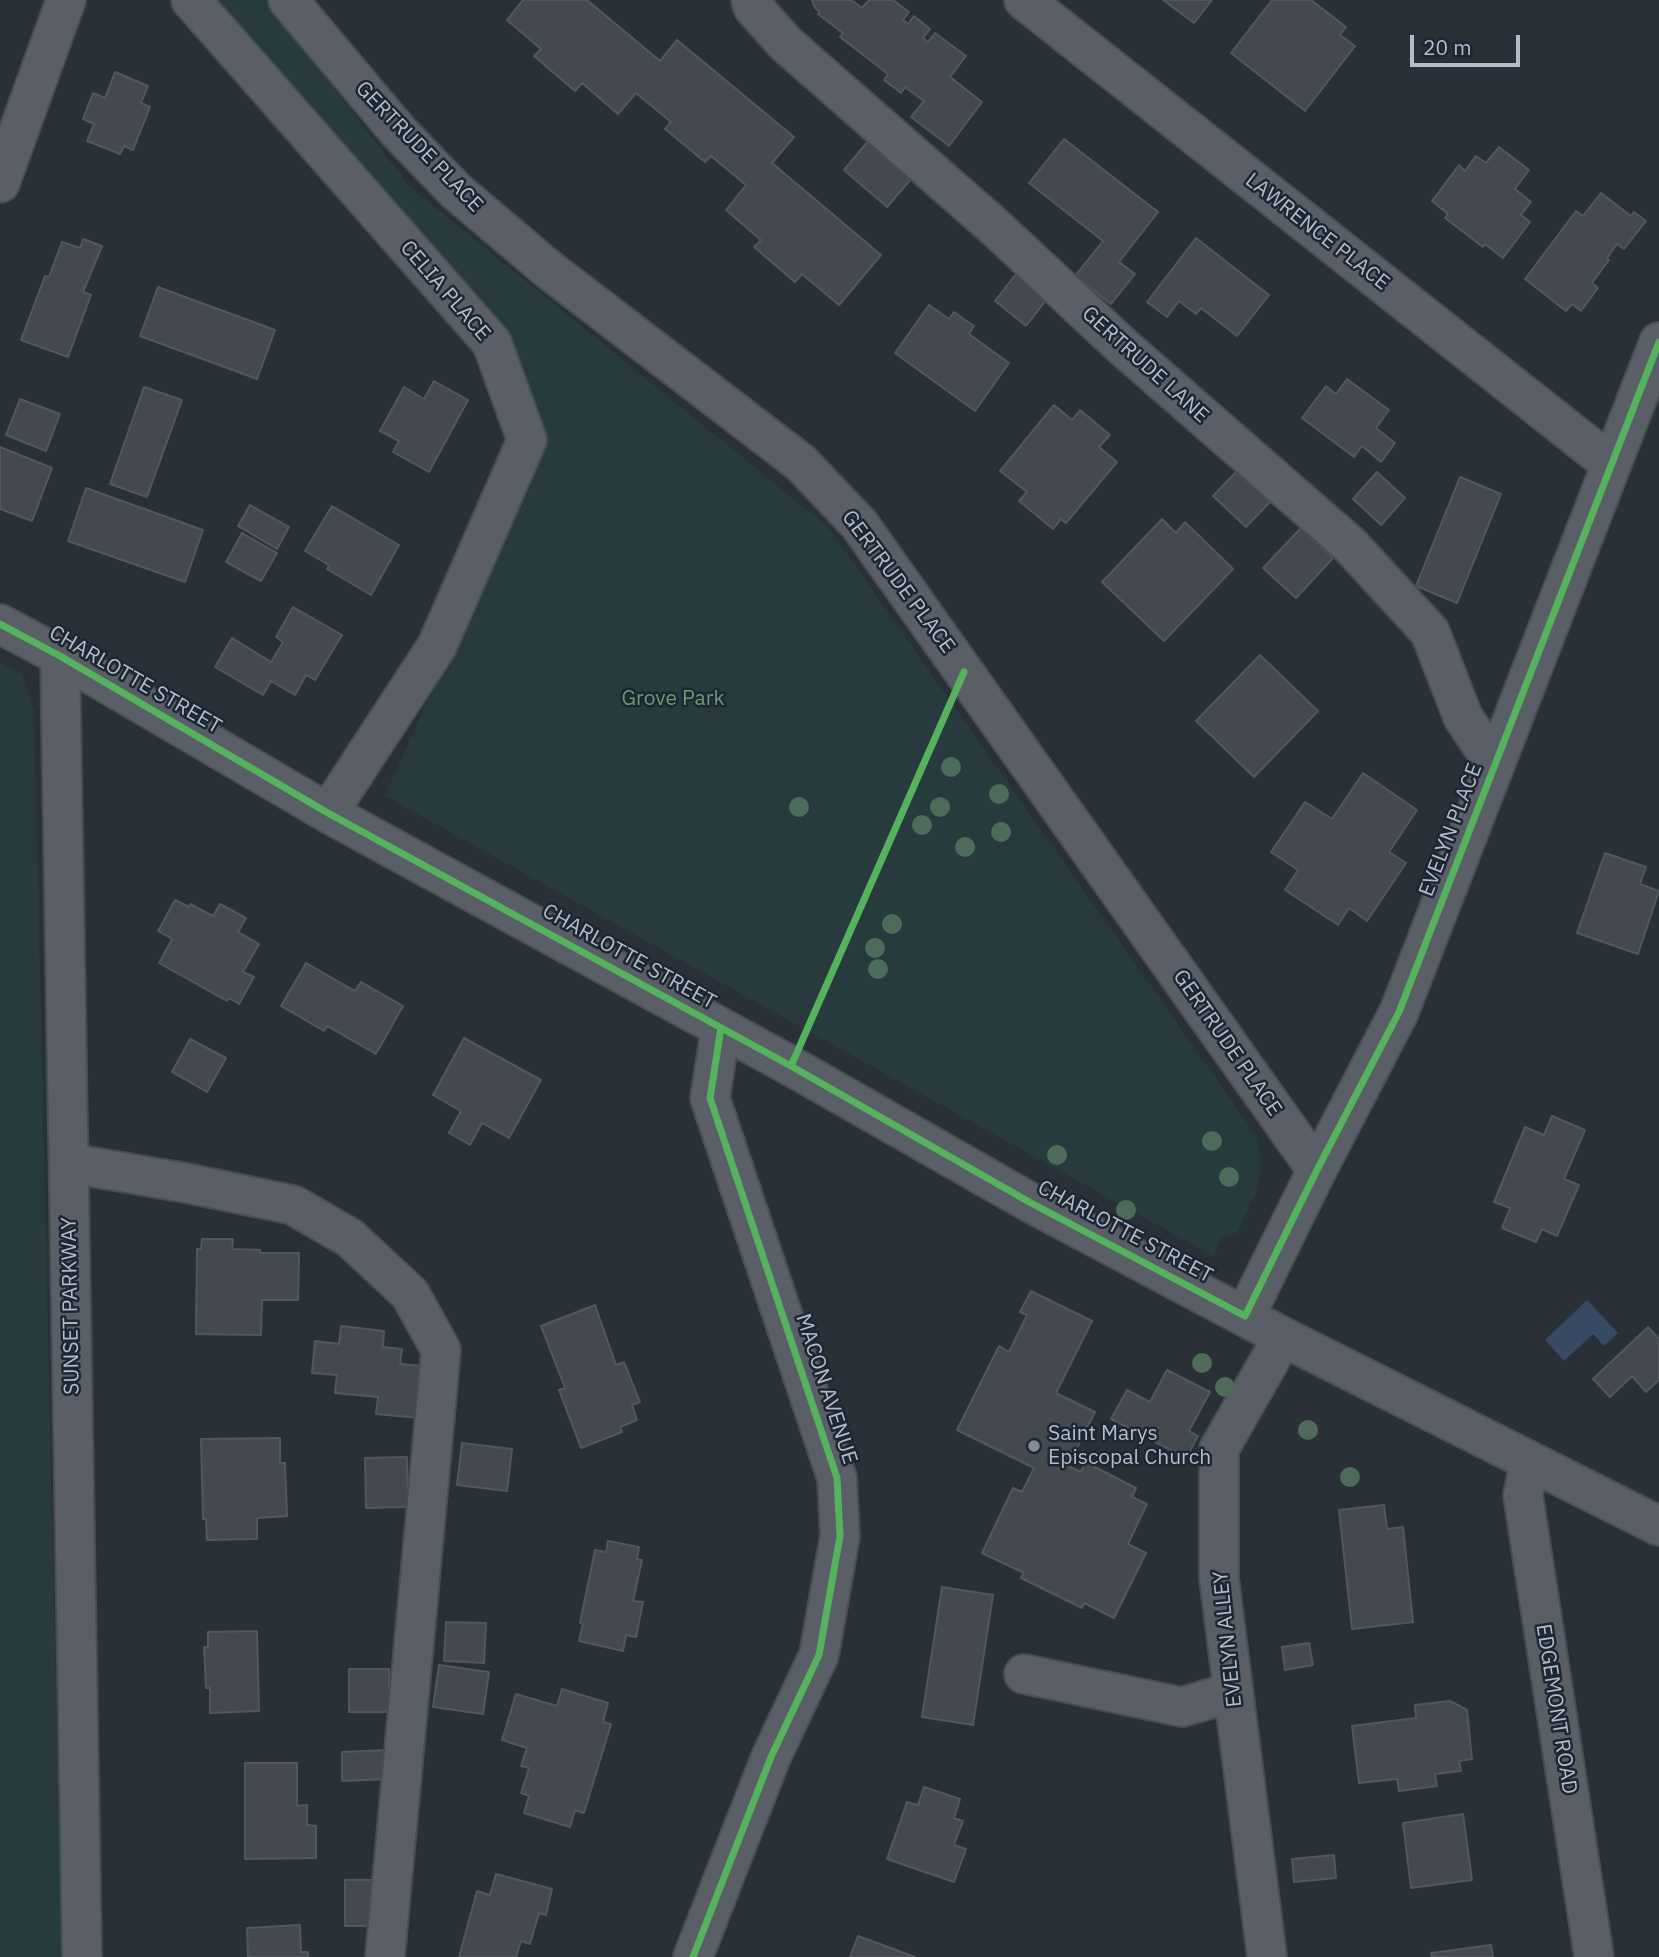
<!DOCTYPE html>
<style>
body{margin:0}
#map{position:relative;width:1659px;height:1957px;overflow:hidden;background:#2a3038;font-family:"IBM Plex Sans",sans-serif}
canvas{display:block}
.scale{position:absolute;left:1410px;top:35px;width:110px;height:32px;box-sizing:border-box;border:4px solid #b4bcc9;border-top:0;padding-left:9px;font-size:21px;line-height:24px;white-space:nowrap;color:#b4bcc9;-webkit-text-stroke:5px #1d2633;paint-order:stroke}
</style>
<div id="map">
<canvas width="1659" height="1957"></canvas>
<div class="scale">20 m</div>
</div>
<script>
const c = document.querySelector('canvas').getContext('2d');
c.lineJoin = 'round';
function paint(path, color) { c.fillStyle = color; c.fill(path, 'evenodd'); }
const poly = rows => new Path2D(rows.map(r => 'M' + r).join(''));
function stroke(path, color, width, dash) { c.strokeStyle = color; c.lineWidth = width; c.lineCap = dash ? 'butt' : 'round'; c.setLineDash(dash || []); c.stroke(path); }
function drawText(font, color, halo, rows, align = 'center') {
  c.font = font + ' "IBM Plex Sans",sans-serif'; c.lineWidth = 5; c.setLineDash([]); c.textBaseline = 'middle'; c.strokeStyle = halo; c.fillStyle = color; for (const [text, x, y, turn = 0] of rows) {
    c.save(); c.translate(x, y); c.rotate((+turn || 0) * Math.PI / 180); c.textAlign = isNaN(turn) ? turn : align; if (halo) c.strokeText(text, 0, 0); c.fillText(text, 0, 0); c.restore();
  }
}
paint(poly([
 [218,0,267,0,409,186,828,527,1257,1137,1261,1163,1257,1190,1237,1233,1222,1237,1213,1256,385,796,446,658,537,441,511,338],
 [0,663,21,673,34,711,62,1957,0,1957]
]), '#273a3e');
paint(poly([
 [1587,1300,1618,1333,1604,1346,1593,1334,1564,1361,1545,1340]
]), '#384963');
const building = poly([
 [523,0,587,0,660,61,677,40,794,137,772,163,881,255,839,305,802,274,795,282,754,247,761,240,726,210,746,185,711,156,705,162,665,129,671,122,636,93,618,114,582,83,575,91,534,56,541,49,507,20,523,0],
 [812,0,851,0,862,8,869,0,893,0,909,12,903,20,908,24,914,16,930,29,923,38,928,42,935,33,966,56,950,77,982,102,949,146,911,117,924,101,905,87,901,93,884,80,888,74,840,37,843,33,818,14,820,12,815,8,812,0],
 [1163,0,1212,0,1194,23,1163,0],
 [1272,0,1311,0,1346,27,1340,35,1355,46,1305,111,1231,53,1272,0],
 [115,72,148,86,141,103,150,107,133,150,124,146,120,154,87,141,94,124,83,119,93,93,105,98,115,72],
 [874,134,917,172,887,207,844,170,874,134],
 [1064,139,1158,212,1119,262,1135,274,1111,304,1075,276,1103,241,1029,183,1064,139],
 [1499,147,1529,170,1515,189,1531,202,1521,215,1530,222,1503,258,1485,244,1483,247,1445,218,1448,214,1432,201,1459,165,1465,171,1476,156,1486,163,1499,147],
 [1601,193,1631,216,1634,212,1646,221,1624,249,1617,244,1607,258,1609,260,1592,283,1598,288,1581,311,1572,304,1566,311,1525,279,1576,211,1583,216,1601,193],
 [1196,238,1269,295,1237,336,1201,308,1196,314,1179,301,1167,317,1147,302,1196,238],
 [83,239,102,246,83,292,91,295,68,357,21,340,45,276,49,277,62,242,80,248,83,239],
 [1019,270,1050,295,1026,326,995,301,1019,270],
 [158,287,275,330,257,379,140,336,158,287],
 [929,305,949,319,954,312,974,326,969,334,1009,363,975,411,895,353,929,305],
 [1347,379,1389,410,1376,428,1395,443,1381,462,1362,446,1354,457,1302,418,1326,386,1336,394,1347,379],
 [434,381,468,400,429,472,393,452,399,441,380,431,404,387,424,399,434,381],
 [144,387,182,400,147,497,110,484,144,387],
 [20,399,60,414,46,451,6,435,20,399],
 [1054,405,1072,420,1080,410,1110,435,1099,447,1117,462,1066,523,1061,519,1053,529,1019,501,1027,492,1000,471,1054,405],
 [0,447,52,468,32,521,0,509,0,447],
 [1237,471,1270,502,1246,527,1213,496,1237,471],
 [1377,472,1405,498,1381,525,1353,499,1377,472],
 [1460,477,1501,494,1457,603,1416,586,1460,477],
 [86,488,203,530,185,582,68,541,86,488],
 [250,505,289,527,277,549,238,526,250,505],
 [332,506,399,545,371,595,327,569,329,565,305,551,332,506],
 [1162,519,1176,533,1185,522,1233,569,1164,641,1102,582,1162,519],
 [1301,528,1333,558,1296,598,1263,568,1301,528],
 [242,533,277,553,261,581,226,562,242,533],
 [293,607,342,635,315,680,306,675,295,695,271,681,263,695,215,667,232,638,271,662,283,642,276,637,293,607],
 [1260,655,1318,711,1254,777,1196,721,1260,655],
 [1363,773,1417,810,1389,852,1406,863,1367,921,1349,908,1338,925,1285,890,1298,870,1271,852,1305,802,1332,819,1363,773],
 [1605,853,1646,867,1640,884,1659,891,1638,954,1577,933,1605,853],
 [175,900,189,907,190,904,213,916,220,904,246,918,238,932,259,944,243,972,254,977,239,1004,229,998,227,1001,159,963,172,939,158,931,175,900],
 [306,963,355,991,361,982,403,1006,376,1054,327,1026,324,1031,281,1006,306,963],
 [464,1038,541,1080,509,1138,482,1123,470,1145,449,1133,461,1111,433,1095,464,1038],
 [190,1039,226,1058,207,1092,172,1072,190,1039],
 [1552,1116,1585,1130,1564,1179,1579,1185,1557,1236,1542,1229,1536,1242,1502,1228,1510,1208,1494,1202,1525,1127,1544,1135,1552,1116],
 [202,1239,233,1239,232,1249,260,1250,260,1253,299,1253,298,1300,262,1300,261,1335,196,1334,197,1249,201,1249,202,1239],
 [1031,1291,1092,1321,1056,1393,1095,1412,1068,1466,1081,1472,1085,1462,1136,1488,1132,1497,1147,1504,1128,1544,1146,1553,1114,1618,1084,1603,1082,1608,1021,1578,1024,1573,982,1553,1013,1488,1022,1492,1034,1468,957,1430,999,1346,1009,1352,1027,1315,1020,1312,1031,1291],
 [595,1305,616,1365,624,1362,640,1402,632,1405,637,1420,620,1427,622,1432,581,1448,559,1390,565,1388,541,1326,595,1305],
 [341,1326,384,1331,383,1347,402,1349,400,1364,424,1366,420,1418,376,1414,378,1397,335,1393,337,1375,312,1373,315,1341,339,1344,341,1326],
 [1648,1327,1659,1339,1659,1380,1646,1392,1632,1376,1610,1397,1593,1379,1648,1327],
 [1167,1370,1210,1392,1189,1431,1198,1436,1186,1458,1111,1419,1127,1390,1150,1402,1167,1370],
 [280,1438,280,1463,285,1463,287,1516,257,1518,257,1539,207,1540,206,1519,203,1519,201,1439,280,1438],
 [462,1443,512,1449,507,1491,457,1485,462,1443],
 [407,1457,408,1507,366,1508,365,1458,407,1457],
 [1384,1505,1387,1529,1403,1527,1413,1622,1352,1629,1339,1510,1384,1505],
 [608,1541,639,1547,637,1559,642,1560,633,1601,643,1602,636,1637,626,1635,623,1651,579,1641,583,1624,580,1623,595,1550,606,1552,608,1541],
 [942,1587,993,1595,973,1725,922,1717,942,1587],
 [446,1622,486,1623,484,1663,444,1661,446,1622],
 [257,1631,259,1711,210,1713,210,1688,206,1688,204,1647,208,1647,208,1632,257,1631],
 [1309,1643,1313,1665,1285,1670,1282,1647,1309,1643],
 [439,1665,489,1672,483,1714,433,1707,439,1665],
 [349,1669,389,1669,389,1712,349,1712,349,1669],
 [562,1689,608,1703,603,1722,611,1724,584,1813,575,1810,570,1827,524,1813,529,1796,521,1793,529,1768,521,1766,527,1748,502,1740,516,1694,557,1706,562,1689],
 [1450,1701,1467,1710,1472,1759,1459,1761,1461,1771,1435,1774,1437,1786,1399,1791,1397,1779,1359,1783,1352,1726,1416,1718,1415,1705,1450,1701],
 [386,1750,387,1779,342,1781,342,1752,386,1750],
 [245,1763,297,1763,297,1806,307,1805,307,1825,316,1826,316,1858,245,1859,245,1763],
 [924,1787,960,1799,954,1818,963,1821,954,1845,966,1849,954,1882,887,1859,907,1802,918,1805,924,1787],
 [1463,1814,1472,1880,1411,1888,1403,1823,1463,1814],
 [1334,1855,1336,1878,1294,1882,1292,1859,1334,1855],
 [496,1874,552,1889,546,1915,539,1913,530,1944,521,1941,516,1957,459,1957,477,1891,490,1895,496,1874],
 [345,1880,372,1880,372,1926,345,1926,345,1880],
 [300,1925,301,1952,308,1952,308,1957,248,1957,247,1928,300,1925],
 [858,1936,915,1957,850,1957,858,1936],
 [1491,1945,1493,1957,1432,1957,1431,1953,1491,1945]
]);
paint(building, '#444950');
stroke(building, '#52575f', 2);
const minor = poly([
 [191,0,492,343,527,440,437,646,328,813],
 [288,0,398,131,456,191,548,269,801,463,859,524,1317,1170],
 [751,0,753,7,785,43,997,229,1121,345,1350,545,1430,632,1463,717,1495,765],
 [1024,0,1611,464],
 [0,183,66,0],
 [0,624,60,656,328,813,791,1066,1031,1203,1283,1337,1659,1526],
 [60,656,82,1957],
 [69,1163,186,1183,293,1205,350,1238,410,1294,441,1350,385,1957],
 [1245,1316,1317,1170,1399,1012,1659,342],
 [1530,1462,1523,1495,1594,1957],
 [1024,1674,1182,1707,1233,1692],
 [693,1957,771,1757,819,1655,840,1536,837,1478,710,1098,721,1028],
 [1267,1957,1219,1578,1219,1449,1283,1337]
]);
stroke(minor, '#484c53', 42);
stroke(poly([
 [805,1033,947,711]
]), '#5d636a', 4.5, [5, 5]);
stroke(minor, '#5a5e66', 38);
stroke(poly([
 [0,624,60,656,328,813,791,1066,1031,1203,1245,1316,1317,1170,1399,1012,1659,342],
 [791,1066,964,672],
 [693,1957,771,1757,819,1655,840,1536,837,1478,710,1098,721,1028]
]), '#56b35d', 7);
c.fillStyle = '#4e6a5a';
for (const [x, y] of [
 [951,767],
 [999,794],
 [799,807],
 [940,807],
 [922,825],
 [1001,832],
 [965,847],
 [892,924],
 [875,948],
 [878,969],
 [1212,1141],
 [1057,1155],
 [1229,1177],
 [1126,1210],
 [1202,1363],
 [1225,1387],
 [1308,1430],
 [1350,1477]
]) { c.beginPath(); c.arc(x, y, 10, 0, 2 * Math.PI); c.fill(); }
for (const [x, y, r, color] of [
 [1034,1446,7,"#848b96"]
]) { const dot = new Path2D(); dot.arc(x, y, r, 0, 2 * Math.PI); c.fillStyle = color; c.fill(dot); stroke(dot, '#1d2633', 2.5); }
drawText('21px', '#b4bcc9', '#1d2633', [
 ["GERTRUDE PLACE",419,147,46],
 ["LAWRENCE PLACE",1317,232,38],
 ["CELIA PLACE",445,291,49],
 ["GERTRUDE LANE",1145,365,42],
 ["GERTRUDE PLACE",898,582,53],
 ["CHARLOTTE STREET",135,680,30],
 ["EVELYN PLACE",1451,830,-69],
 ["CHARLOTTE STREET",629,957,29],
 ["GERTRUDE PLACE",1227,1043,55],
 ["CHARLOTTE STREET",1125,1232,28],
 ["SUNSET PARKWAY",71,1306,-91],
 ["MACON AVENUE",826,1389,72],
 ["EVELYN ALLEY",1228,1639,-96],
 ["EDGEMONT ROAD",1556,1709,81]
]);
drawText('21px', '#6b9a76', '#1d2633', [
 ["Grove Park",673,699]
]);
drawText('21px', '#b4bcc9', '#1d2633', [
 ["Saint Marys",1048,1434],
 ["Episcopal Church",1048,1458]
], 'left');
</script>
